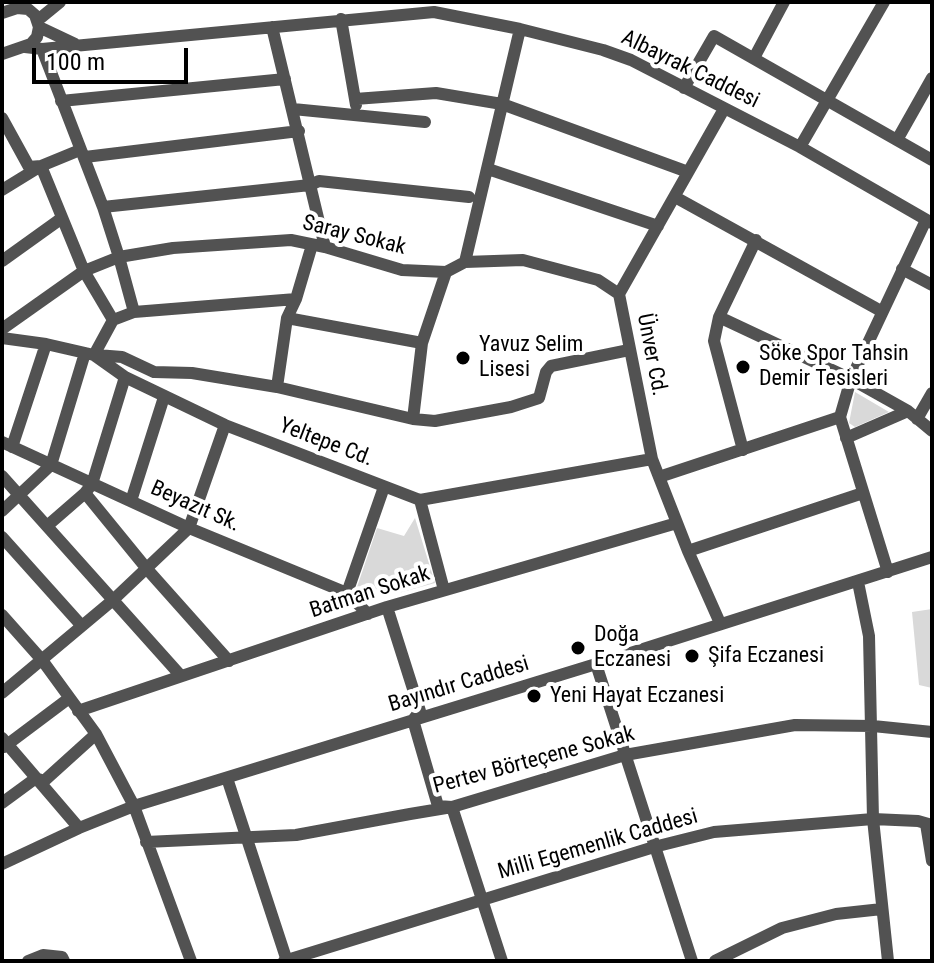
<!DOCTYPE html>
<meta charset="utf-8">
<style>
body{margin:0}
#map{position:relative;width:934px;height:963px;overflow:hidden;background:#fff;font-family:"Roboto Condensed",sans-serif}
canvas{display:block}
.frame{position:absolute;inset:0;border:4px solid #000;pointer-events:none}
.scale{position:absolute;left:32px;top:48px;width:156px;height:36px;box-sizing:border-box;border:4px solid #000;border-top:0;padding-left:10px;font-size:24px;line-height:28px;white-space:nowrap;color:#000;-webkit-text-stroke:6px #fff;paint-order:stroke}
</style>
<div id="map">
<canvas width="934" height="963"></canvas>
<div class="frame"></div>
<div class="scale">100 m</div>
</div>
<script>
const c = document.querySelector('canvas').getContext('2d');
c.lineJoin = 'round';
function paint(path, color) { c.fillStyle = color; c.fill(path, 'evenodd'); }
const poly = rows => new Path2D(rows.map(r => 'M' + r).join(''));
function stroke(path, color, width, dash) { c.strokeStyle = color; c.lineWidth = width; c.lineCap = dash ? 'butt' : 'round'; c.setLineDash(dash || []); c.stroke(path); }
function drawText(font, color, halo, rows, align = 'center') {
  c.font = font + ' "Roboto Condensed",sans-serif'; c.lineWidth = 8; c.setLineDash([]); c.textBaseline = 'middle'; c.strokeStyle = halo; c.fillStyle = color; for (const [text, x, y, turn = 0] of rows) {
    c.save(); c.translate(x, y); c.rotate((+turn || 0) * Math.PI / 180); c.textAlign = isNaN(turn) ? turn : align; if (halo) c.strokeText(text, 0, 0); c.fillText(text, 0, 0); c.restore();
  }
}
paint(poly([
 [855,392,889,412,855,427,849,423],
 [415,518,435,583,395,594,357,587,377,528,404,536],
 [932,609,932,688,919,685,912,612]
]), '#d9d9d9');
stroke(poly([
 [2,13,17,8,28,9,35,15,39,27,37,37,31,44,2,54],
 [341,19,356,105],
 [38,20,60,2],
 [39,27,75,44],
 [272,27,325,247],
 [25,47,42,49,434,12,520,29,603,50,631,60,800,147,932,223],
 [42,49,103,207,119,257,134,312,113,320,94,355],
 [754,58,784,2],
 [684,88,714,36,932,160],
 [355,99,436,93,502,104,688,172],
 [61,101,285,79],
 [293,109,425,122],
 [2,118,29,167,41,166,84,271,113,320],
 [897,140,932,78],
 [800,147,884,2],
 [85,157,299,131],
 [488,169,658,226],
 [2,190,41,166,80,150],
 [675,197,881,311],
 [103,207,310,185,319,181,469,197],
 [2,261,62,218],
 [465,262,520,29],
 [902,269,932,285],
 [134,312,296,299],
 [719,317,851,379,908,411,932,431],
 [287,318,422,343],
 [2,329,84,271,119,257,173,248,291,240,325,247,402,270,446,272,465,262,523,260,598,280,619,294],
 [2,338,46,344,94,355,125,377,225,425,420,500,652,459],
 [97,355,122,357,154,372,192,373,277,387,413,419,435,421,511,407,539,398,546,372,551,366,629,350],
 [277,387,287,318,296,299,312,245],
 [413,419,422,343,446,272],
 [917,419,932,393],
 [846,438,908,411],
 [2,442,189,528,347,593,368,614],
 [12,447,46,344],
 [743,450,714,341,719,317,756,240],
 [2,476,181,676],
 [659,477,840,417],
 [85,493,147,569,229,661],
 [420,500,444,590],
 [131,501,164,397],
 [2,511,51,465,85,353],
 [47,526,85,493,92,484,125,377],
 [2,537,81,625],
 [688,551,863,493],
 [888,572,840,417,851,379,926,220],
 [858,582,869,636,873,819,888,961],
 [347,593,384,487],
 [387,607,420,711,413,720,438,806,452,807,502,961],
 [2,615,42,660,96,734,134,806,191,961],
 [720,623,688,551,652,459,619,294,724,109],
 [596,664,692,961],
 [2,693,113,600,189,528,225,425],
 [78,711,387,607,677,523],
 [2,738,79,828],
 [4,747,68,699],
 [227,778,287,961],
 [2,803,36,778,44,781,96,734],
 [926,824,932,861],
 [146,842,296,835,410,814,452,807,625,755,795,725,873,726,932,732],
 [2,864,79,828,134,806,596,664,932,557],
 [28,961,43,955,62,957,64,961],
 [284,961,654,847,714,832,873,819,918,821,932,825],
 [715,961,782,928,836,914,882,909]
]), '#525252', 12);
for (const [x, y, r, color] of [
 [463,358,8,"#000"],
 [743,367,8,"#000"],
 [578,648,8,"#000"],
 [692,656,8,"#000"],
 [534,696,8,"#000"]
]) { const dot = new Path2D(); dot.arc(x, y, r, 0, 2 * Math.PI); c.fillStyle = color; c.fill(dot); stroke(dot, '#fff', 3); }
drawText('22px', '#000', '#fff', [
 ["Albayrak Caddesi",690,70,26],
 ["Saray Sokak",354,236,14],
 ["Ünver Cd.",651,355,79],
 ["Yeltepe Cd.",326,443,21],
 ["Beyazıt Sk.",195,507,24],
 ["Batman Sokak",370,593,-18],
 ["Bayındır Caddesi",459,685,-17],
 ["Pertev Börteçene Sokak",534,761,-15],
 ["Milli Egemenlik Caddesi",598,845,-16]
]);
drawText('22px', '#000', '#fff', [
 ["Yavuz Selim",479,345],
 ["Lisesi",479,370],
 ["Söke Spor Tahsin",759,354],
 ["Demir Tesisleri",759,379],
 ["Doğa",594,635],
 ["Eczanesi",594,660],
 ["Şifa Eczanesi",708,656],
 ["Yeni Hayat Eczanesi",550,696]
], 'left');
</script>
